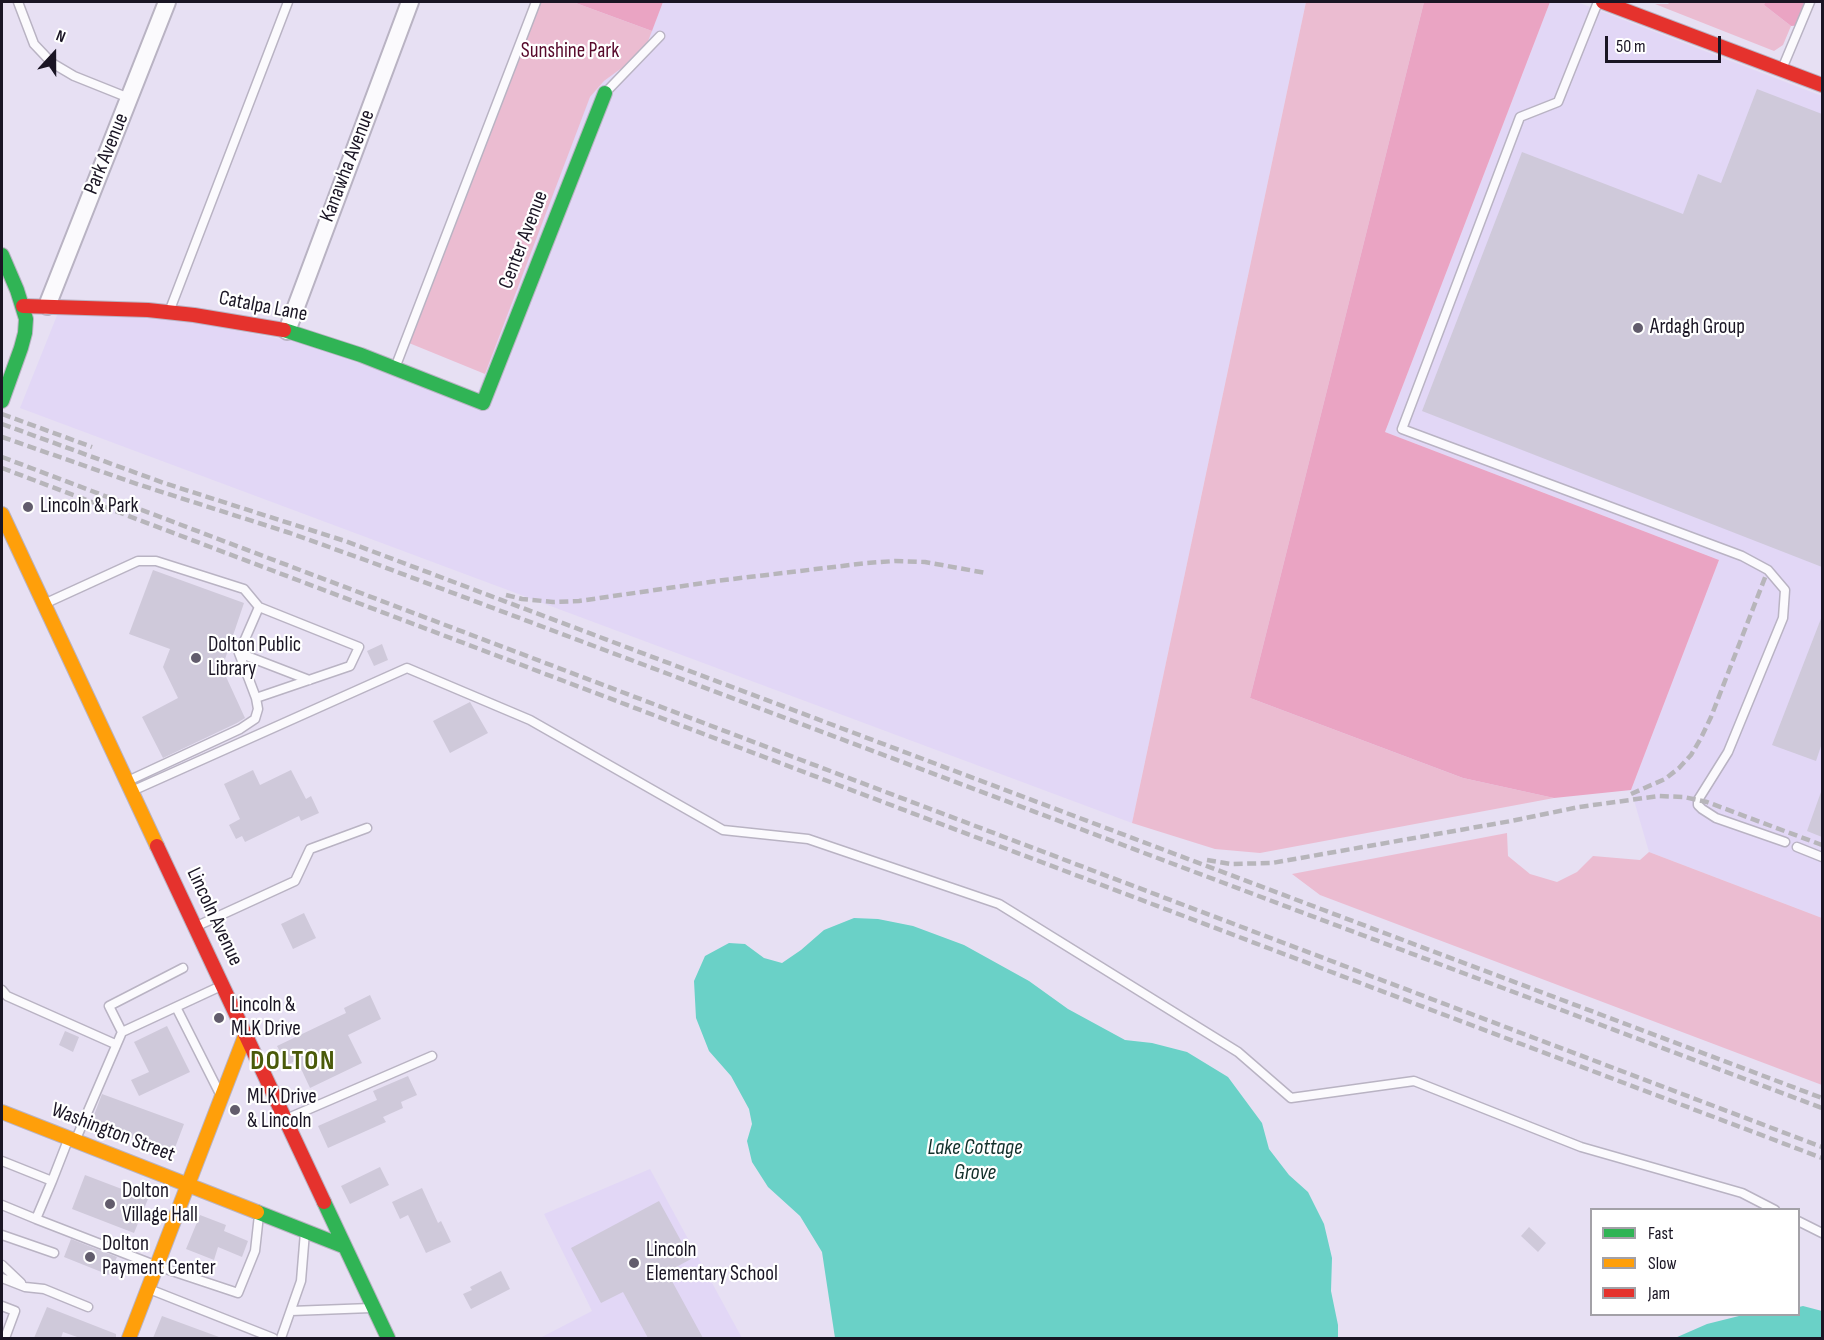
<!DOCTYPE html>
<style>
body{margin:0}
#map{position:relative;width:1824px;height:1340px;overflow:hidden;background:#e7e0f3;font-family:"Sofia Sans Condensed",sans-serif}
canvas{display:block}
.frame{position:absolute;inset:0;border:3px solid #1a1524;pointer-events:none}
.legend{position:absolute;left:1590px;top:1208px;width:210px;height:108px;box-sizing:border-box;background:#fff;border:2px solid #a3a1a7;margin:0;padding:8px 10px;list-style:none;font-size:18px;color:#1a1524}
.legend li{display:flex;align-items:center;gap:12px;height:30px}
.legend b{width:30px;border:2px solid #a3a1a7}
.north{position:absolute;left:24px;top:24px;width:60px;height:60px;-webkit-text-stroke:4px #fff;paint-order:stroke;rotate:21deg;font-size:16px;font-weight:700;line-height:24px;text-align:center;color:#1a1524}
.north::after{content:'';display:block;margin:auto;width:21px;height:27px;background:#1a1524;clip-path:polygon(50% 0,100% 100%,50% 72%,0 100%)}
.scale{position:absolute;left:1605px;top:36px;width:116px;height:27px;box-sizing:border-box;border:3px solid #1a1524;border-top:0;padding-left:8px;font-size:18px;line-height:21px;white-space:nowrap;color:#1a1524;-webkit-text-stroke:4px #fff;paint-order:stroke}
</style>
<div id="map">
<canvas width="1824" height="1340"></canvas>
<div class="frame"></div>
<ul class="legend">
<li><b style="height:8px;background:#30b455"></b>Fast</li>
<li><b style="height:8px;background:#ff9f0a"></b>Slow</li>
<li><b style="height:8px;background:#e5322d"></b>Jam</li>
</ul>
<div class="north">N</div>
<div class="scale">50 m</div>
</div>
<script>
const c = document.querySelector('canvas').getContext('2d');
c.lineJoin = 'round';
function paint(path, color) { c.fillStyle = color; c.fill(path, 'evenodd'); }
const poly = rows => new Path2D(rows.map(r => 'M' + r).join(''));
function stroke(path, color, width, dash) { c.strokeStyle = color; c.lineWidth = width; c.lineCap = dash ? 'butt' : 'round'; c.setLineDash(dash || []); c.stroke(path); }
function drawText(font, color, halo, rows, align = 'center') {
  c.font = font + ' "Sofia Sans Condensed",sans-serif'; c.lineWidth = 4.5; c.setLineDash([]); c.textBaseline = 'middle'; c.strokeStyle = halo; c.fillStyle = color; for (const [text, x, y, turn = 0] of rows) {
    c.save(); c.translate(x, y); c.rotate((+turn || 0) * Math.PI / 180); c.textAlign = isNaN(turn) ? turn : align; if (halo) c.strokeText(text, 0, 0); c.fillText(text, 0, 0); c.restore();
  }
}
paint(poly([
 [663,2,1306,2,1132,823,20,408,58,313,166,317,307,344,473,405,580,119,590,97,604,81,619,70,641,59],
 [1550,2,1577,2,1822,96,1822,918,1649,852,1631,790,1719,560,1385,432],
 [650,1169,742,1338,540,1338,592,1311,544,1214]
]), '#e2d7f6');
paint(poly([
 [541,2,573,2,652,31,641,59,619,70,604,81,590,97,485,374,409,343],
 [1306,2,1424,2,1250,698,1463,778,1554,798,1260,853,1215,849,1132,823],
 [1670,2,1765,2,1764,5,1791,26,1783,45,1774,51,1655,4,1668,4],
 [1507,833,1508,856,1530,874,1557,882,1577,872,1593,856,1640,860,1649,852,1822,918,1822,1085,1320,895,1292,874]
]), '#ebbcd1');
paint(poly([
 [573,2,663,2,652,31],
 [1424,2,1550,2,1385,432,1719,560,1631,790,1554,798,1463,778,1250,698],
 [1765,2,1812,2,1805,25,1791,26,1764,5]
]), '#eaa4c3');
paint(poly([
 [854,918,878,919,913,926,964,945,1029,981,1068,1009,1125,1040,1152,1043,1187,1052,1228,1077,1262,1123,1269,1149,1289,1175,1308,1192,1324,1224,1332,1258,1331,1291,1338,1325,1338,1338,835,1338,822,1252,800,1216,768,1187,752,1162,747,1141,752,1124,749,1109,731,1076,709,1051,696,1018,694,981,705,956,729,943,745,944,764,958,782,963,801,950,824,930],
 [1803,1306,1822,1311,1822,1338,1675,1338,1707,1324,1743,1315,1798,1314,1799,1307]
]), '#6ad1c7');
paint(poly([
 [1757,89,1822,114,1822,567,1422,411,1522,152,1683,214,1698,174,1721,183],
 [153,570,244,603,222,668,245,718,237,723,163,758,142,717,178,698,163,667,170,649,129,634],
 [1822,616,1822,743,1816,761,1772,745],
 [382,644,388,660,374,666,367,651],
 [470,702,488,733,450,753,433,721],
 [253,770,260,785,291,770,306,799,311,796,319,813,301,821,299,816,245,842,242,836,236,839,229,825,240,819,224,784],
 [1821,792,1822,792,1822,837,1807,831],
 [304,913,316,938,293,949,281,924],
 [370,995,381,1019,348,1035,362,1063,310,1088,297,1060,287,1065,277,1046,346,1013,344,1008],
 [167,1026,190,1072,139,1096,131,1080,149,1072,134,1042],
 [65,1031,79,1037,73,1052,59,1045],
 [408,1076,417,1095,401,1102,403,1108,383,1117,386,1122,328,1148,318,1126,377,1100,373,1091],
 [102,1094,184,1124,173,1153,91,1123],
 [380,1167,389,1185,350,1204,341,1186],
 [85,1175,148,1199,134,1233,72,1209],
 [422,1188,438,1223,441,1221,451,1242,426,1253,408,1215,400,1219,392,1202],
 [659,1201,691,1259,667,1272,703,1338,648,1338,623,1292,601,1303,571,1248],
 [200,1215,226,1225,224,1231,248,1241,242,1257,218,1247,214,1260,186,1249],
 [1529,1227,1546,1243,1538,1252,1521,1236],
 [71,1239,117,1257,109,1275,64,1257],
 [501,1271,510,1289,471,1309,463,1294,472,1290,470,1287],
 [47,1307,116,1334,116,1338,80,1338,63,1332,61,1338,34,1338],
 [162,1316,219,1337,218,1338,153,1338]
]), '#cfc9da');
const lane = poly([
 [18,2,34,44,52,63,74,76,129,98],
 [1598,2,1558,102,1520,117,1402,429,1742,556,1768,570,1785,590,1783,618,1728,752,1698,800,1698,805,1702,809,1716,818,1785,842],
 [1782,69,1810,2],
 [605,93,660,36],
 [169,312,288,2],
 [395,368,536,2],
 [44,604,138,561,156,561,244,589,259,607,359,647,350,666,256,698,258,709,255,719,240,729,130,780],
 [239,653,309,680],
 [256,698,239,653,259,607],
 [132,791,407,668,530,720,723,830,808,839,999,904,1238,1052,1291,1098,1414,1081,1581,1147,1742,1193,1775,1210],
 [1797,847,1822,857],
 [197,926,295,881,310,849,367,828],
 [183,968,109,1006,122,1032,221,986],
 [2,990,7,996,115,1044],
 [176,1007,219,1092],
 [286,1119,432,1056],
 [76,1139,122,1032],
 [2,1161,52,1181,68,1140],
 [2,1205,36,1219,52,1181],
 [36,1219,157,1266,238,1293,255,1251,259,1215],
 [1798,1221,1822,1233],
 [2,1235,54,1253],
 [2,1265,21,1283],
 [2,1278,25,1287,44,1289,88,1307],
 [149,1289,273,1338],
 [2,1306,15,1311,5,1338],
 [291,1311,371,1308],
 [281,1338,301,1281,305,1232]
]);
const street = poly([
 [47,306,167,2],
 [287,331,410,2]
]);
const fast = poly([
 [2,255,17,290,26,319,25,333,21,348,2,401],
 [284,330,361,355,483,403,605,93],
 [324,1202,388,1338],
 [257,1212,343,1246]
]);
const slow = poly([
 [2,514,157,846],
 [2,1112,257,1212],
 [129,1338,245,1036]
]);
const jam = poly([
 [1603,2,1822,85],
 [23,306,148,310,194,315,284,330],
 [157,846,324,1202]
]);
stroke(lane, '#b9b3c3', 11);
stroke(street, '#b9b3c3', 20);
stroke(fast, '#b9b3c3', 16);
stroke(slow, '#b9b3c3', 16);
stroke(jam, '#b9b3c3', 16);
stroke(lane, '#fbfafd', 8);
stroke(street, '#fbfafd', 16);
stroke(fast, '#30b455', 14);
stroke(slow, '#ff9f0a', 14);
stroke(jam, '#e5322d', 14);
stroke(poly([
 [2,414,92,447],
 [2,424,164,483,345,541,1822,1098],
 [2,437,140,485,290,533,368,561,1822,1108],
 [2,457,1822,1147],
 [2,468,1822,1158],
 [506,595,522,599,553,602,579,601,724,580,867,563,895,561,925,562,986,573],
 [1631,794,1665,779,1679,768,1691,755,1701,738,1711,717,1766,575],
 [1207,860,1231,864,1272,863,1511,821,1579,807,1659,796,1684,797,1707,802,1822,845]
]), '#b7b5ba', 4.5, [9, 4.5]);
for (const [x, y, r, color] of [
 [1638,328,6,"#625c6c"],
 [28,507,6,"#625c6c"],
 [196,658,6,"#625c6c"],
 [219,1018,6,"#625c6c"],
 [235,1110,6,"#625c6c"],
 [110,1204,6,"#625c6c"],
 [90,1257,6,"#625c6c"],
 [634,1263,6,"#625c6c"]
]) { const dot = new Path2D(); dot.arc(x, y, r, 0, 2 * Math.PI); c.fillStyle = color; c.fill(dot); stroke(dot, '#fff', 2); }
drawText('21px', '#57092b', '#fff', [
 ["Sunshine Park",570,52]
]);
drawText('21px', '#1a1524', '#fff', [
 ["Park Avenue",107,154,-68],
 ["Kanawha Avenue",348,166,-69],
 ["Center Avenue",524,240,-69],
 ["Catalpa Lane",263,307,11],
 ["Lincoln Avenue",214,917,65],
 ["Washington Street",113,1133,21]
]);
drawText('21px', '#1a1524', '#fff', [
 ["Ardagh Group",1650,328],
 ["Lincoln & Park",40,507],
 ["Dolton Public",208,646],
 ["Library",208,670],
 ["Lincoln &",231,1006],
 ["MLK Drive",231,1030],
 ["MLK Drive",247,1098],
 ["& Lincoln",247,1122],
 ["Dolton",122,1192],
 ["Village Hall",122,1216],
 ["Dolton",102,1245],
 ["Payment Center",102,1269],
 ["Lincoln",646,1251],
 ["Elementary School",646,1275]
], 'left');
drawText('italic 22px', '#112f2a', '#fff', [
 ["Lake Cottage",975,1148],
 ["Grove",975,1173]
]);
c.letterSpacing = '1.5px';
drawText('bold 27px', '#4a5a0a', '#fff', [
 ["DOLTON",293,1062]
]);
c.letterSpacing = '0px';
</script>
